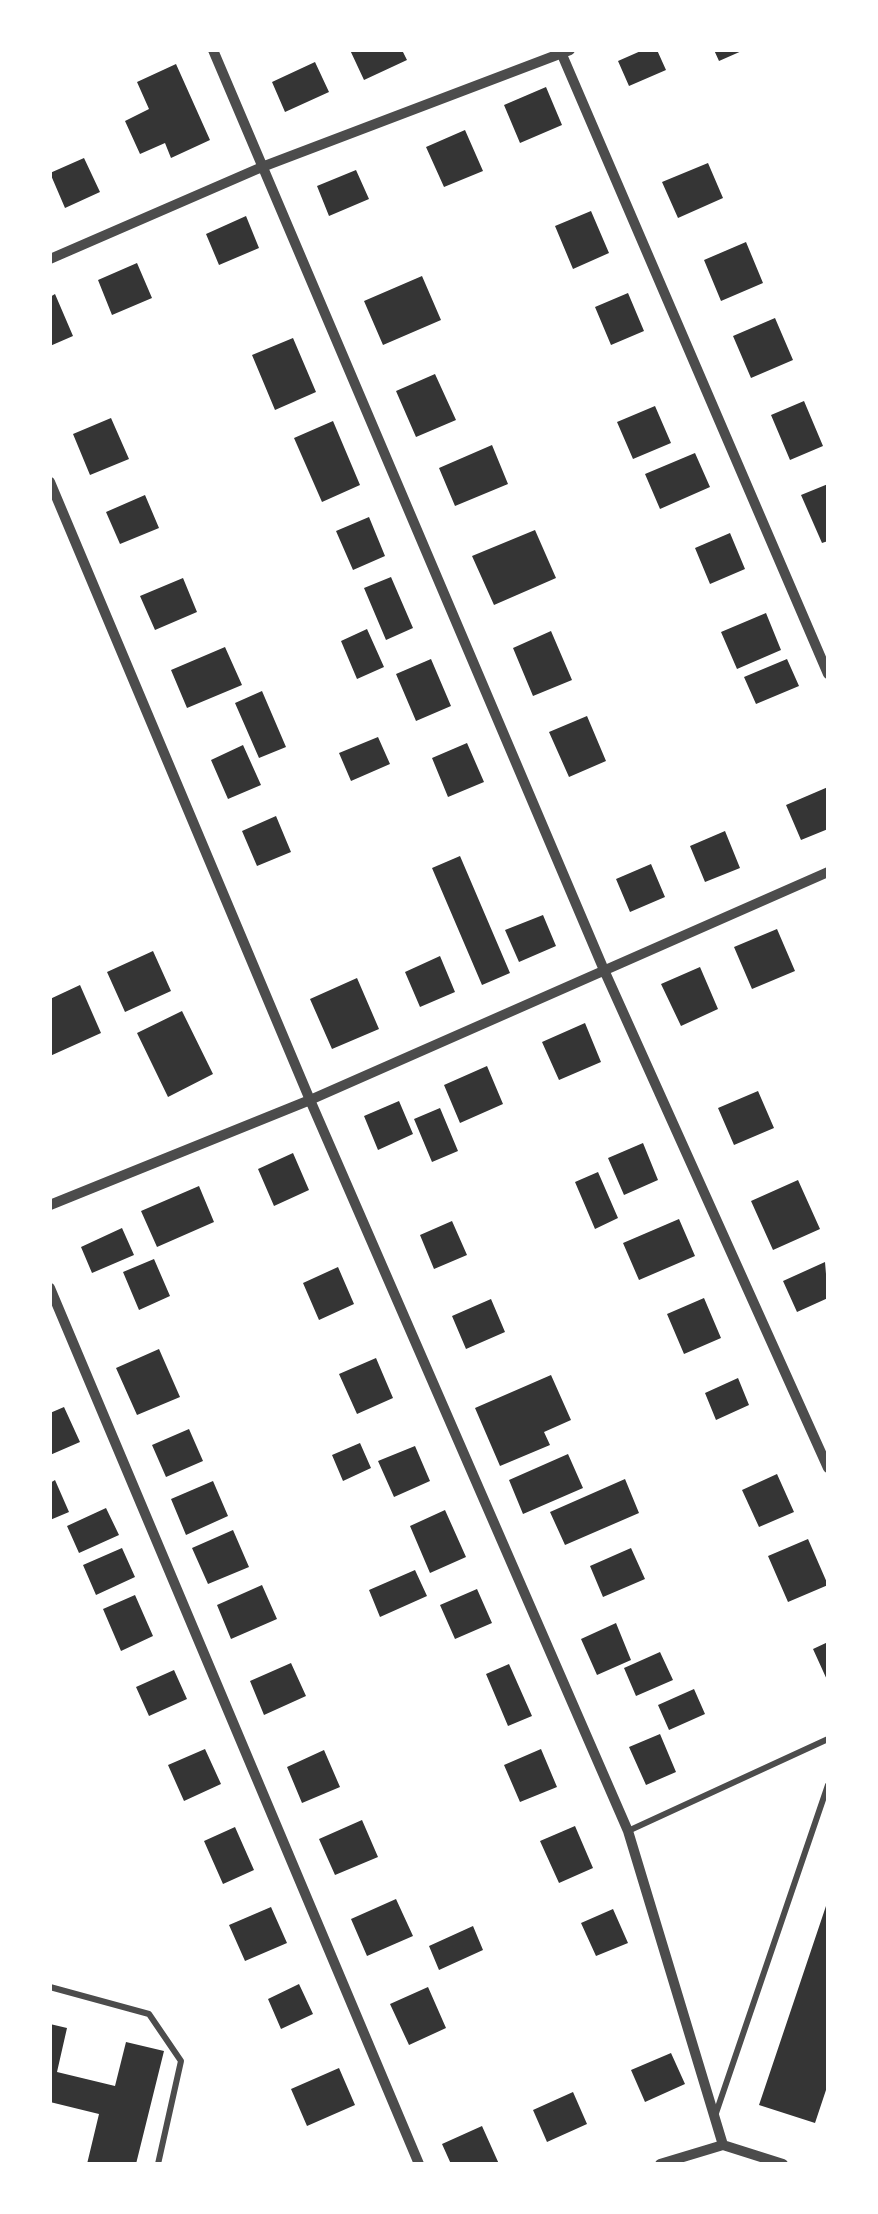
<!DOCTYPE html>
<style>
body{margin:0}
#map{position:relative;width:878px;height:2214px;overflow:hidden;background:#fff;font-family:"PT Sans",sans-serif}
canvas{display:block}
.frame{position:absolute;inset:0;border:52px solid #fff;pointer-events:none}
</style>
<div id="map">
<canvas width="878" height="2214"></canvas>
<div class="frame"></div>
</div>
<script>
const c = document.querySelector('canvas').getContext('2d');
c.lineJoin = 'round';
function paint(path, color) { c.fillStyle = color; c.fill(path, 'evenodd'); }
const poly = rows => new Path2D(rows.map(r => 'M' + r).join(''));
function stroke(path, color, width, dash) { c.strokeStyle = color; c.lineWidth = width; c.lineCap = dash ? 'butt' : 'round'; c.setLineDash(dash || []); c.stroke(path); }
paint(poly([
 [350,50,402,50,407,60,364,80],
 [643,50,657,50,666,70,629,86,618,61],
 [714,50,744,50,719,61],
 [315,62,329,92,285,112,272,82],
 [176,64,210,140,171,158,165,143,140,154,125,121,149,109,137,82],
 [546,87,562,125,520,143,504,105],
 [465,130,483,171,444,187,426,147],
 [84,158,100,192,65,208,50,173],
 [708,163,723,198,678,218,662,182],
 [356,170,369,199,329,216,317,186],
 [591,211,609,253,573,269,555,226],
 [246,216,259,248,219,265,206,234],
 [746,242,763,283,721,301,704,260],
 [137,263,152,298,112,315,98,280],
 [422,276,441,320,383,345,364,301],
 [628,293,644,331,611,345,595,307],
 [55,294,73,336,50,346,50,297],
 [775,318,793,360,751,378,733,336],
 [293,338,316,392,275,410,252,355],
 [435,374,456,420,416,437,396,391],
 [804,401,823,446,790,460,771,415],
 [655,406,671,443,633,459,617,422],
 [111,418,129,459,90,475,73,434],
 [333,421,360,485,322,502,294,438],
 [492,445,508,484,455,506,439,468],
 [695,453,710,487,660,509,645,474],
 [828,484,828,541,822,543,801,495],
 [145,495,159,528,120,544,106,512],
 [369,517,385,556,353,570,336,531],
 [535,530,556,578,494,605,472,556],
 [730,533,745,569,710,584,695,548],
 [391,577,413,628,386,640,364,588],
 [183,578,197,612,155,630,140,596],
 [766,613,781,650,737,669,721,632],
 [367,629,384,667,357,679,341,641],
 [551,631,572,680,533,696,513,648],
 [225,647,242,685,187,708,171,670],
 [431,659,451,706,416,721,396,674],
 [787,659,799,686,756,704,744,677],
 [262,691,286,747,259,758,235,703],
 [587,716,606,761,569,777,549,732],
 [378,737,390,764,351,781,339,753],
 [467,743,484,782,448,797,432,758],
 [243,745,261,785,228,799,211,760],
 [828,787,828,829,801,840,786,805],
 [276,816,291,852,257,866,242,831],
 [725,831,740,868,705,882,690,846],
 [460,856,510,973,482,985,432,868],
 [651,864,665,897,630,912,616,879],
 [543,915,556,946,519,962,505,930],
 [777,929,795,971,752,989,734,947],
 [153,951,171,991,125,1012,107,972],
 [440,956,455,992,420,1007,405,972],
 [700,967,718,1009,681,1026,661,984],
 [357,978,379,1029,332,1049,310,999],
 [80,985,101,1033,50,1056,50,999],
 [182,1011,213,1074,168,1097,137,1033],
 [585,1023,601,1062,559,1080,542,1042],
 [487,1066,503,1104,460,1123,444,1085],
 [758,1091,774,1128,734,1145,718,1108],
 [399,1101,413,1134,378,1150,364,1116],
 [440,1108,458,1151,432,1162,414,1119],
 [643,1143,658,1180,624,1195,608,1158],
 [293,1153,309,1190,274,1206,258,1169],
 [598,1172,618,1218,595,1229,575,1182],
 [798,1180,820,1229,773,1250,751,1201],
 [199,1186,214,1222,157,1247,141,1211],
 [679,1219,695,1256,639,1280,623,1243],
 [452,1221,467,1255,434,1269,420,1235],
 [122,1228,134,1255,92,1273,81,1247],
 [154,1259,170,1296,139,1310,123,1272],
 [825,1262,828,1298,797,1312,783,1281],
 [338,1267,354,1304,319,1320,303,1283],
 [704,1298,721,1338,684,1354,667,1314],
 [491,1299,505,1332,466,1349,452,1316],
 [159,1349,180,1397,137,1415,116,1368],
 [376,1358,393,1398,357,1414,339,1374],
 [551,1375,571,1420,544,1432,550,1445,500,1466,475,1408],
 [738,1378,749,1405,716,1420,705,1393],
 [64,1407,80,1442,50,1455,50,1413],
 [189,1429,203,1461,166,1477,152,1445],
 [360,1443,371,1468,343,1481,332,1455],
 [415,1446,430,1481,394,1497,378,1461],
 [568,1454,583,1488,523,1514,509,1480],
 [777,1474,794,1512,759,1527,742,1490],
 [625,1479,639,1513,565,1545,550,1512],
 [55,1480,69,1512,50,1520,50,1483],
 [213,1481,228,1516,186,1535,171,1499],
 [106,1508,119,1535,79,1553,67,1526],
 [445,1510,466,1557,430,1573,410,1526],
 [233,1530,249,1567,208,1584,192,1548],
 [808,1539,828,1585,788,1602,768,1556],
 [122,1548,135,1577,96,1595,83,1565],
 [631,1548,645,1579,603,1597,590,1566],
 [415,1570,427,1596,380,1617,369,1590],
 [262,1585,277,1619,231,1639,217,1605],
 [477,1589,492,1623,455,1639,440,1605],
 [135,1595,153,1636,121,1651,103,1609],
 [616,1623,631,1660,597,1675,581,1639],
 [828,1642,828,1682,813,1649],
 [660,1652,673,1680,636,1696,624,1668],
 [291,1663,306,1696,264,1715,250,1681],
 [509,1664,532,1716,508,1726,486,1674],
 [174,1670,187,1699,149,1716,136,1687],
 [694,1689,705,1714,669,1730,658,1705],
 [660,1734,676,1772,646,1785,629,1747],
 [205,1749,221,1784,184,1801,168,1765],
 [541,1749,557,1787,520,1802,504,1765],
 [324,1750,340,1787,302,1803,287,1767],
 [362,1820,378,1857,335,1875,319,1839],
 [575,1826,593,1868,559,1883,540,1841],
 [235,1827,254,1870,223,1884,204,1841],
 [396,1899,413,1936,367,1956,351,1919],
 [827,1903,828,2084,815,2123,759,2105],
 [271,1907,287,1943,245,1961,229,1925],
 [613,1909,628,1943,596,1956,581,1923],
 [473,1926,483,1950,439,1970,429,1946],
 [299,1984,313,2014,281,2029,268,1999],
 [428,1987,446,2028,409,2045,390,2004],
 [50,2024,67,2028,57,2072,115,2086,126,2042,164,2051,136,2164,87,2164,99,2114,50,2102],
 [671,2053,685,2084,645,2102,631,2070],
 [339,2068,355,2105,307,2126,291,2089],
 [573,2092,587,2124,547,2142,533,2110],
 [482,2126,499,2164,451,2164,442,2144]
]), '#353535');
stroke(poly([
 [628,1831,828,1739],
 [50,1987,149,2014,181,2061,158,2164],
 [715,2116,828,1785]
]), '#4c4c4c', 6);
stroke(poly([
 [213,50,604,970,828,1468],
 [560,50,828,674],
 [50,259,262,167,570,50],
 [50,482,310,1100,628,1831,723,2145],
 [50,1205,310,1100,828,872],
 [50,1288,419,2164],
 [660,2164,723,2145,783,2164]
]), '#4c4c4c', 10);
</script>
